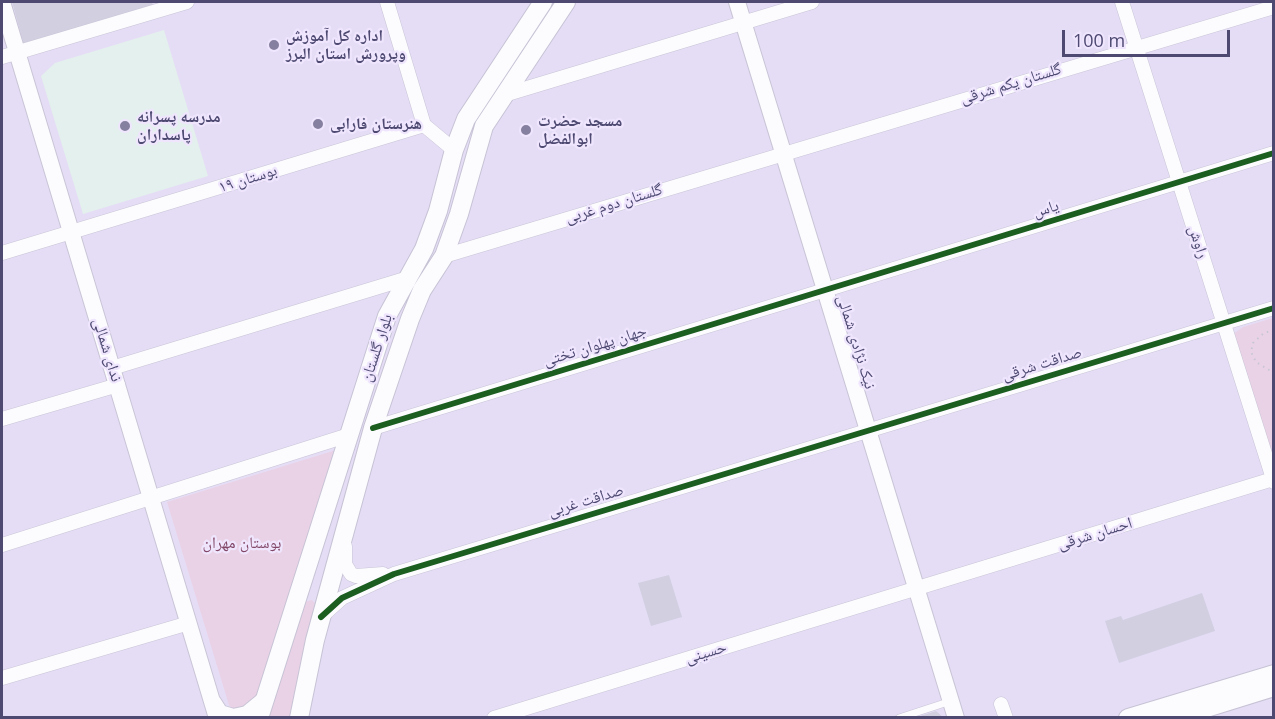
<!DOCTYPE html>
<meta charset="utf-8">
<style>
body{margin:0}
#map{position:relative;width:1275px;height:719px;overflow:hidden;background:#ece7f5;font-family:"Open Sans",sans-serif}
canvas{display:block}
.frame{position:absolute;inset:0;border:3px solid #4d4971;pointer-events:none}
.scale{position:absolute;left:1062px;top:30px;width:168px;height:27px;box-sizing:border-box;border:3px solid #4d4971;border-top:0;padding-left:8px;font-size:18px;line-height:21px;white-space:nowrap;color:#4d4971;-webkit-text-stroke:4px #efe6fe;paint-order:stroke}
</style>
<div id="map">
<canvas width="1275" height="719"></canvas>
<div class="frame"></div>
<div class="scale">100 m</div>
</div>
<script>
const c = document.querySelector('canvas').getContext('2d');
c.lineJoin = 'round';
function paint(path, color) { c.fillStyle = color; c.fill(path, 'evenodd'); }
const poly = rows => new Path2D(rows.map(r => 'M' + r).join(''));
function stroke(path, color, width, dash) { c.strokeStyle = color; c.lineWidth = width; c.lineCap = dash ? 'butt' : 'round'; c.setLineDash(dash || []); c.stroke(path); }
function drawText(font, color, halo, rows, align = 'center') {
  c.font = font + ' "Open Sans","Noto Naskh Arabic",sans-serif'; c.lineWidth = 4.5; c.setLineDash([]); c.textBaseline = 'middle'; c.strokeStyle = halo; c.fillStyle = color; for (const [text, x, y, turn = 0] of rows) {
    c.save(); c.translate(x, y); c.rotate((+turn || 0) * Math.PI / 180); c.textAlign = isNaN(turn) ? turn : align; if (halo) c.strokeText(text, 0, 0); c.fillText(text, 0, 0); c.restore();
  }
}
paint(poly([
 [2,2,1273,2,1273,717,2,717]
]), '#e5ddf6');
paint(poly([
 [164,30,208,176,83,214,41,76,55,63]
]), '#e4f0ed');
paint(poly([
 [1273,318,1273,471,1232,335,1243,327],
 [336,450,253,706,235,712,229,705,167,502],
 [312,600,319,608,294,717,268,718,304,602]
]), '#ead2e6');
paint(poly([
 [12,2,152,2,153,6,24,45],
 [669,575,682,617,651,626,638,583],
 [1202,593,1215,631,1119,663,1105,621,1121,616,1123,620],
 [936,711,944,718,917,718,917,717]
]), '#d2cfe1');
const service = poly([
 [899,718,951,701]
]);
const minor = poly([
 [387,2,424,125,454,150],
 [1122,2,1274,482],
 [2,57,187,2],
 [504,95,812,2],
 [2,253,424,125],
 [444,256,1274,7],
 [112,368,405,279],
 [2,419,118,385],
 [373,428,1274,153],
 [2,545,349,435],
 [345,546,345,564,351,574,356,576,383,574],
 [322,616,342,598,394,574,1274,308],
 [2,678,189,623],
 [1001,704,1006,718],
 [494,718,1273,479]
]);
const tertiary = poly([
 [2,2,217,718],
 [737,2,956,718],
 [213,702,220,713,233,717,247,714,264,700]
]);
const secondary = poly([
 [259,718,387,316,424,249,438,211,454,150,466,119,543,2],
 [299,718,315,640,373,428,410,319,422,290,444,256,459,214,484,126,566,2],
 [1128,718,1274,674],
 [1174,718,1274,687]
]);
stroke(service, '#c9c5d6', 8);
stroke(minor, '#c9c5d6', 15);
stroke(tertiary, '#c9c5d6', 18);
stroke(secondary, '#c7c3d5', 20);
stroke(poly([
 [1274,330,1264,333,1253,343,1251,352,1256,362,1274,373]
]), '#c8c6d4', 2, [1.5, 4.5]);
stroke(service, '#fcfbfe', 7);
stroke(minor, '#fcfbfe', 14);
stroke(tertiary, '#fcfbfe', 16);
stroke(secondary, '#fcfbfe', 18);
stroke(poly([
 [373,428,1274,153],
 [321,617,342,598,394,574,1274,308]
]), '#1b5e20', 6);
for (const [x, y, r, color] of [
 [274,45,6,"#85809f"],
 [318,124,6,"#85809f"],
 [125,126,6,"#85809f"],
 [526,130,6,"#85809f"]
]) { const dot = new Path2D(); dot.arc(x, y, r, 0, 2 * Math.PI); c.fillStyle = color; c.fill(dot); stroke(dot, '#efe6fe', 2); }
drawText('bold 16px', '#4d4971', '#efe6fe', [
 ["اداره کل آموزش",286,36],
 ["وپرورش استان البرز",286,54],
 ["مدرسه پسرانه",137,117],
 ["پاسداران",137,135],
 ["مسجد حضرت",538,121],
 ["ابوالفضل",538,139],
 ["هنرستان فارابی",330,124]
], 'left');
drawText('16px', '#4d4971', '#efe6fe', [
 ["گلستان یکم شرقی",1011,84,-17],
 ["بوستان ۱۹",248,179,-17],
 ["گلستان دوم غربی",614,204,-17],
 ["یاس",1046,209,-17],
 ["راوش",1198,242,72],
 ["نیک نژادی شمالی",856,342,73],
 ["جهان پهلوان تختی",595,346,-17],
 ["بلوار گلستان",377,348,-72],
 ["ندای شمالی",107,350,73],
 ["صداقت شرقی",1042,364,-17],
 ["صداقت غربی",586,501,-17],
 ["احسان شرقی",1095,534,-17],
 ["حسینی",706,653,-17]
]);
drawText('16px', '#824767', '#efe6fe', [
 ["بوستان مهران",242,543]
]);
</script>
